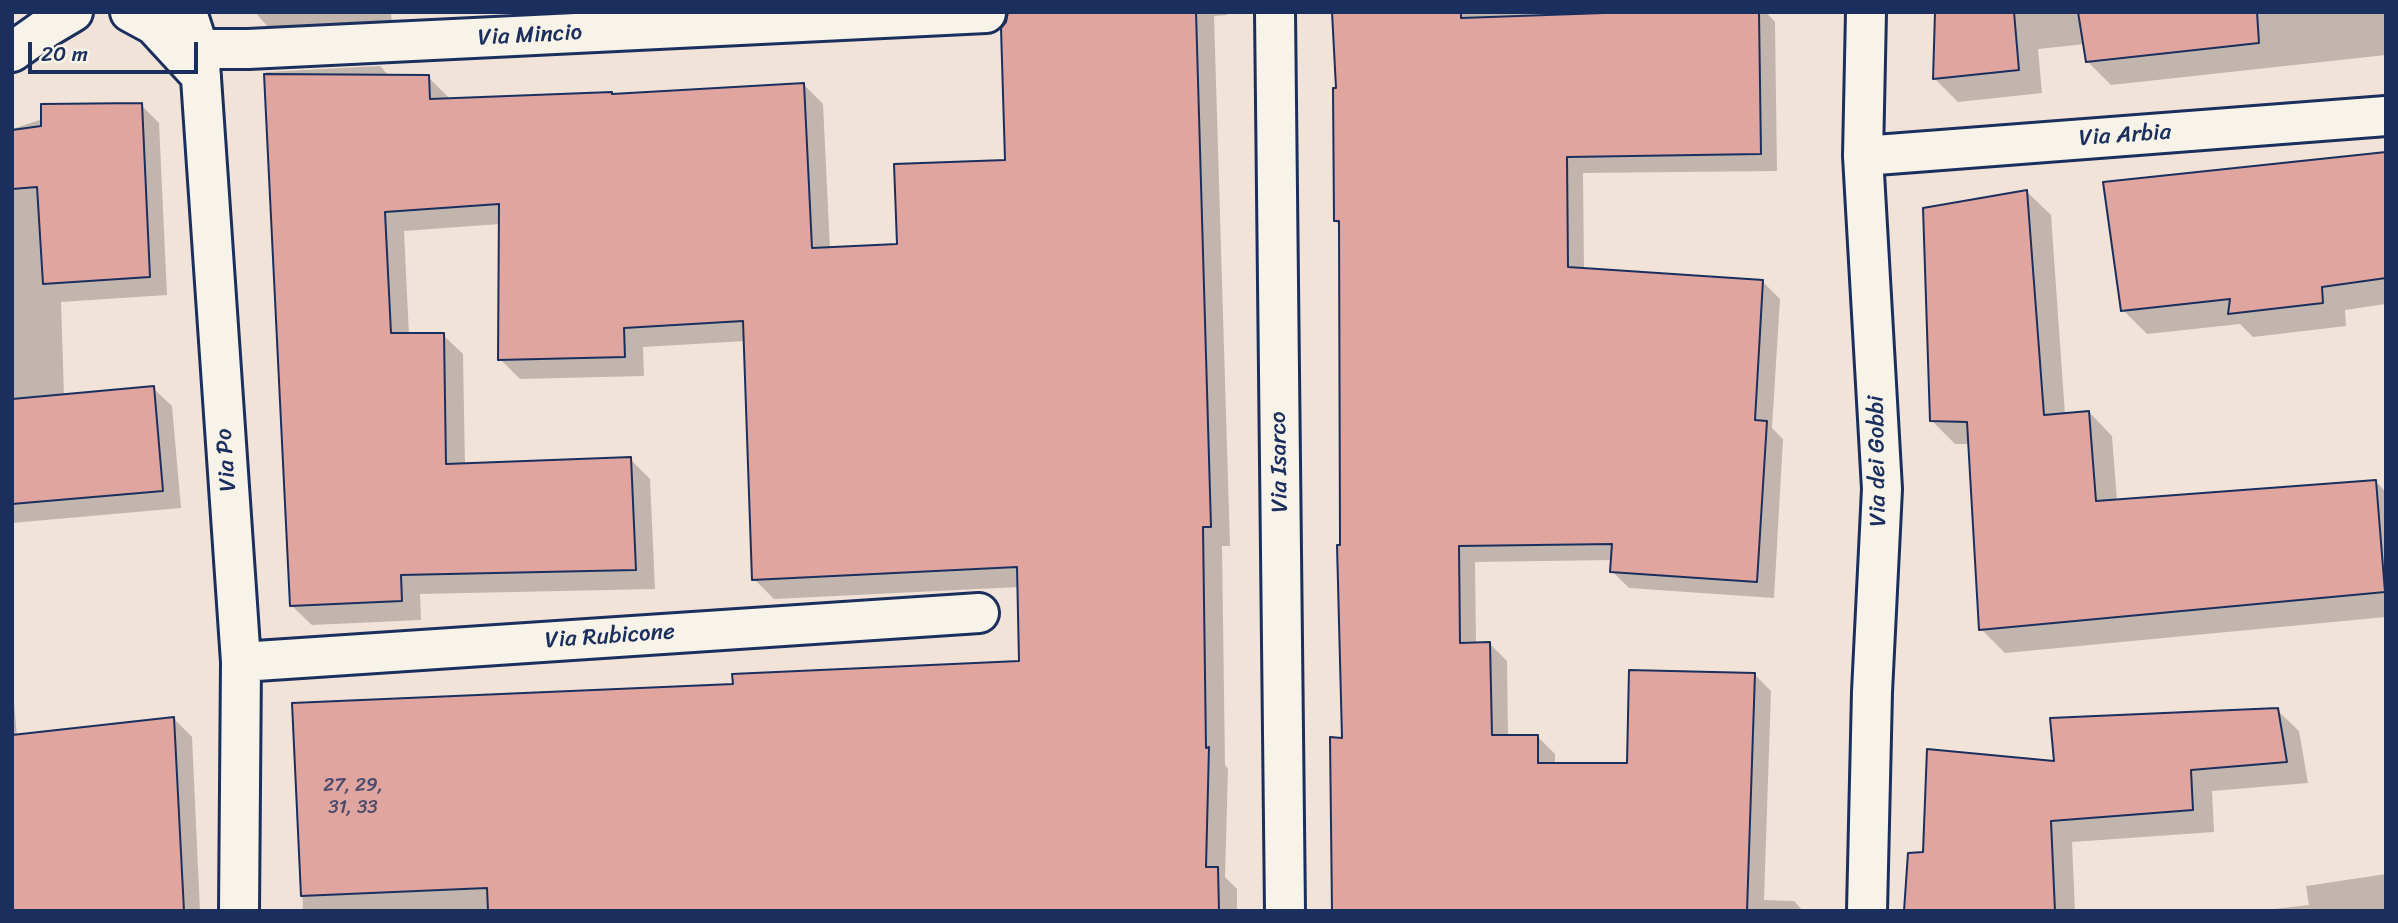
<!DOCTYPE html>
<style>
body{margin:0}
#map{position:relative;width:2398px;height:923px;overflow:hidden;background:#f2e3d9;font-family:Sriracha,sans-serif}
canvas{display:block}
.frame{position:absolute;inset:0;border:14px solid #1b2f5e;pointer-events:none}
.scale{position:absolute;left:28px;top:42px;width:170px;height:32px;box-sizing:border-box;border:4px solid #1b2f5e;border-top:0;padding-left:9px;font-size:21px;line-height:24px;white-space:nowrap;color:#1b2f5e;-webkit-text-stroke:5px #f7f3e8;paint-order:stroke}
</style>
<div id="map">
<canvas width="2398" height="923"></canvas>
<div class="frame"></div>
<div class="scale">20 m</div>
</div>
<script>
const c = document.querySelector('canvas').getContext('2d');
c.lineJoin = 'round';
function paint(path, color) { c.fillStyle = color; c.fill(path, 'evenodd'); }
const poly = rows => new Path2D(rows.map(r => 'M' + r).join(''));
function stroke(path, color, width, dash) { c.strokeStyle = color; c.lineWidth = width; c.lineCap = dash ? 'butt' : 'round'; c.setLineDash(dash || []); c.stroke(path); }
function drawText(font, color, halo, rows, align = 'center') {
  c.font = font + ' Sriracha,sans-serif'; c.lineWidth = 7; c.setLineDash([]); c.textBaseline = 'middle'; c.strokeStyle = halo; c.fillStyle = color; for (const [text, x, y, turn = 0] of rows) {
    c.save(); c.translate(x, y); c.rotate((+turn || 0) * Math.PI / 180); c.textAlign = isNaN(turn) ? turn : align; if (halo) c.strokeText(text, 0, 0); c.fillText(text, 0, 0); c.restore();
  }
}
paint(poly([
 [255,12,391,12,393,37,281,42],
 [484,12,533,12,486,14],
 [1010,12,1227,12,1227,15,1214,16,1230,546,1222,546,1225,765,1228,769,1225,877,1237,889,1237,911,303,911,294,704,734,685,1020,663,1019,587,774,599,754,579,746,341,643,347,644,376,520,379,500,359,500,224,404,231,409,335,443,335,463,354,465,465,630,459,650,479,655,589,420,594,421,620,312,625,292,606,266,72,380,66,390,77,428,77,448,97,448,100,613,96,803,84,823,104,830,249,899,246,1007,162,1007,23],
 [1334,12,1766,12,1775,22,1777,171,1583,173,1584,270,1763,282,1780,299,1772,428,1783,439,1774,598,1629,588,1612,571,1613,560,1475,562,1476,644,1490,644,1507,661,1508,737,1538,737,1555,754,1555,765,1629,765,1754,674,1771,691,1764,900,1794,901,1803,911,1335,911,1344,740,1340,226,1335,221,1338,89],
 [1937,12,2386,12,2386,55,2111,85,2087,61,2085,44,2038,49,2042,93,1958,102,1935,79],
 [141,105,159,123,167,295,61,302,64,396,153,388,172,406,181,508,12,523,12,129,43,119],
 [2386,154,2386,304,2345,310,2346,326,2253,337,2240,324,2147,334,2123,310],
 [2027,192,2051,215,2065,415,2089,412,2112,436,2117,501,2376,482,2386,492,2386,617,2005,653,1981,629,1970,444,1955,444,1931,420],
 [12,679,17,736,174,719,192,737,200,911,12,911],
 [2277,710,2299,731,2308,783,2212,791,2214,832,2072,842,2075,911,1906,911,1925,854,2056,763],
 [2386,874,2386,911,2256,911,2309,905,2306,886]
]), '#0003');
const building = poly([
 [1008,12,1196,12,1211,527,1203,527,1206,748,1209,747,1206,867,1218,867,1219,911,488,911,487,888,301,896,292,703,733,684,732,674,1019,661,1017,567,752,580,743,321,624,328,625,357,498,360,499,204,385,212,391,333,444,333,446,464,631,457,636,570,401,575,402,601,290,606,264,74,429,75,430,99,612,92,612,94,804,83,812,248,897,244,894,164,1005,160,1001,28,1006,22,1008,12],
 [1332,12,1461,12,1461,18,1633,12,1759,12,1761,154,1567,157,1568,267,1763,280,1755,420,1767,421,1757,582,1610,572,1612,544,1459,546,1460,643,1490,642,1492,735,1538,735,1538,763,1627,763,1629,670,1755,673,1747,911,1332,911,1330,737,1342,738,1337,545,1340,545,1339,221,1334,221,1333,88,1336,88,1332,12],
 [1935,12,2014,12,2019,70,1933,79,1935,12],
 [2078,12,2257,12,2259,43,2086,62,2078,12],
 [142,103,150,277,43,284,37,187,12,189,12,130,41,126,41,104,142,103],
 [2386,152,2386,278,2322,287,2323,303,2228,314,2230,299,2121,311,2103,182,2386,152],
 [2027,190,2044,415,2089,411,2096,501,2376,480,2385,592,1979,630,1967,422,1930,421,1923,208,2027,190],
 [154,386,163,491,12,504,12,399,154,386],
 [2278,708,2287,762,2191,770,2193,810,2051,821,2055,911,1904,911,1908,853,1923,852,1927,749,2054,761,2050,718,2278,708],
 [174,717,184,911,12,911,12,735,174,717]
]);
paint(building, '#dfa59e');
stroke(building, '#1b2f5e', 2);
const street = poly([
 [130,12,154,25,201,76],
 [187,12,199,49,241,662,239,911],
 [1275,12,1285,911],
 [1866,12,1863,156,1882,489,1872,692,1867,911],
 [199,49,248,49,986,13],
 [12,52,46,28,73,12],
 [1863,156,2386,116],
 [241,662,979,613]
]);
stroke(street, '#1b2f5e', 44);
stroke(street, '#f7f3e8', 38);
drawText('19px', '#4c4c6e', null, [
 ["27, 29,",353,786],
 ["31, 33",353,808]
]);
drawText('23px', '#1b2f5e', '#f7f3e8', [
 ["Via Mincio",530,36,-3],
 ["Via Arbia",2125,136,-4],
 ["Via Po",227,460,-94],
 ["Via dei Gobbi",1878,461,-91],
 ["Via Isarco",1280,462,-91],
 ["Via Rubicone",610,637,-4]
]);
</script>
